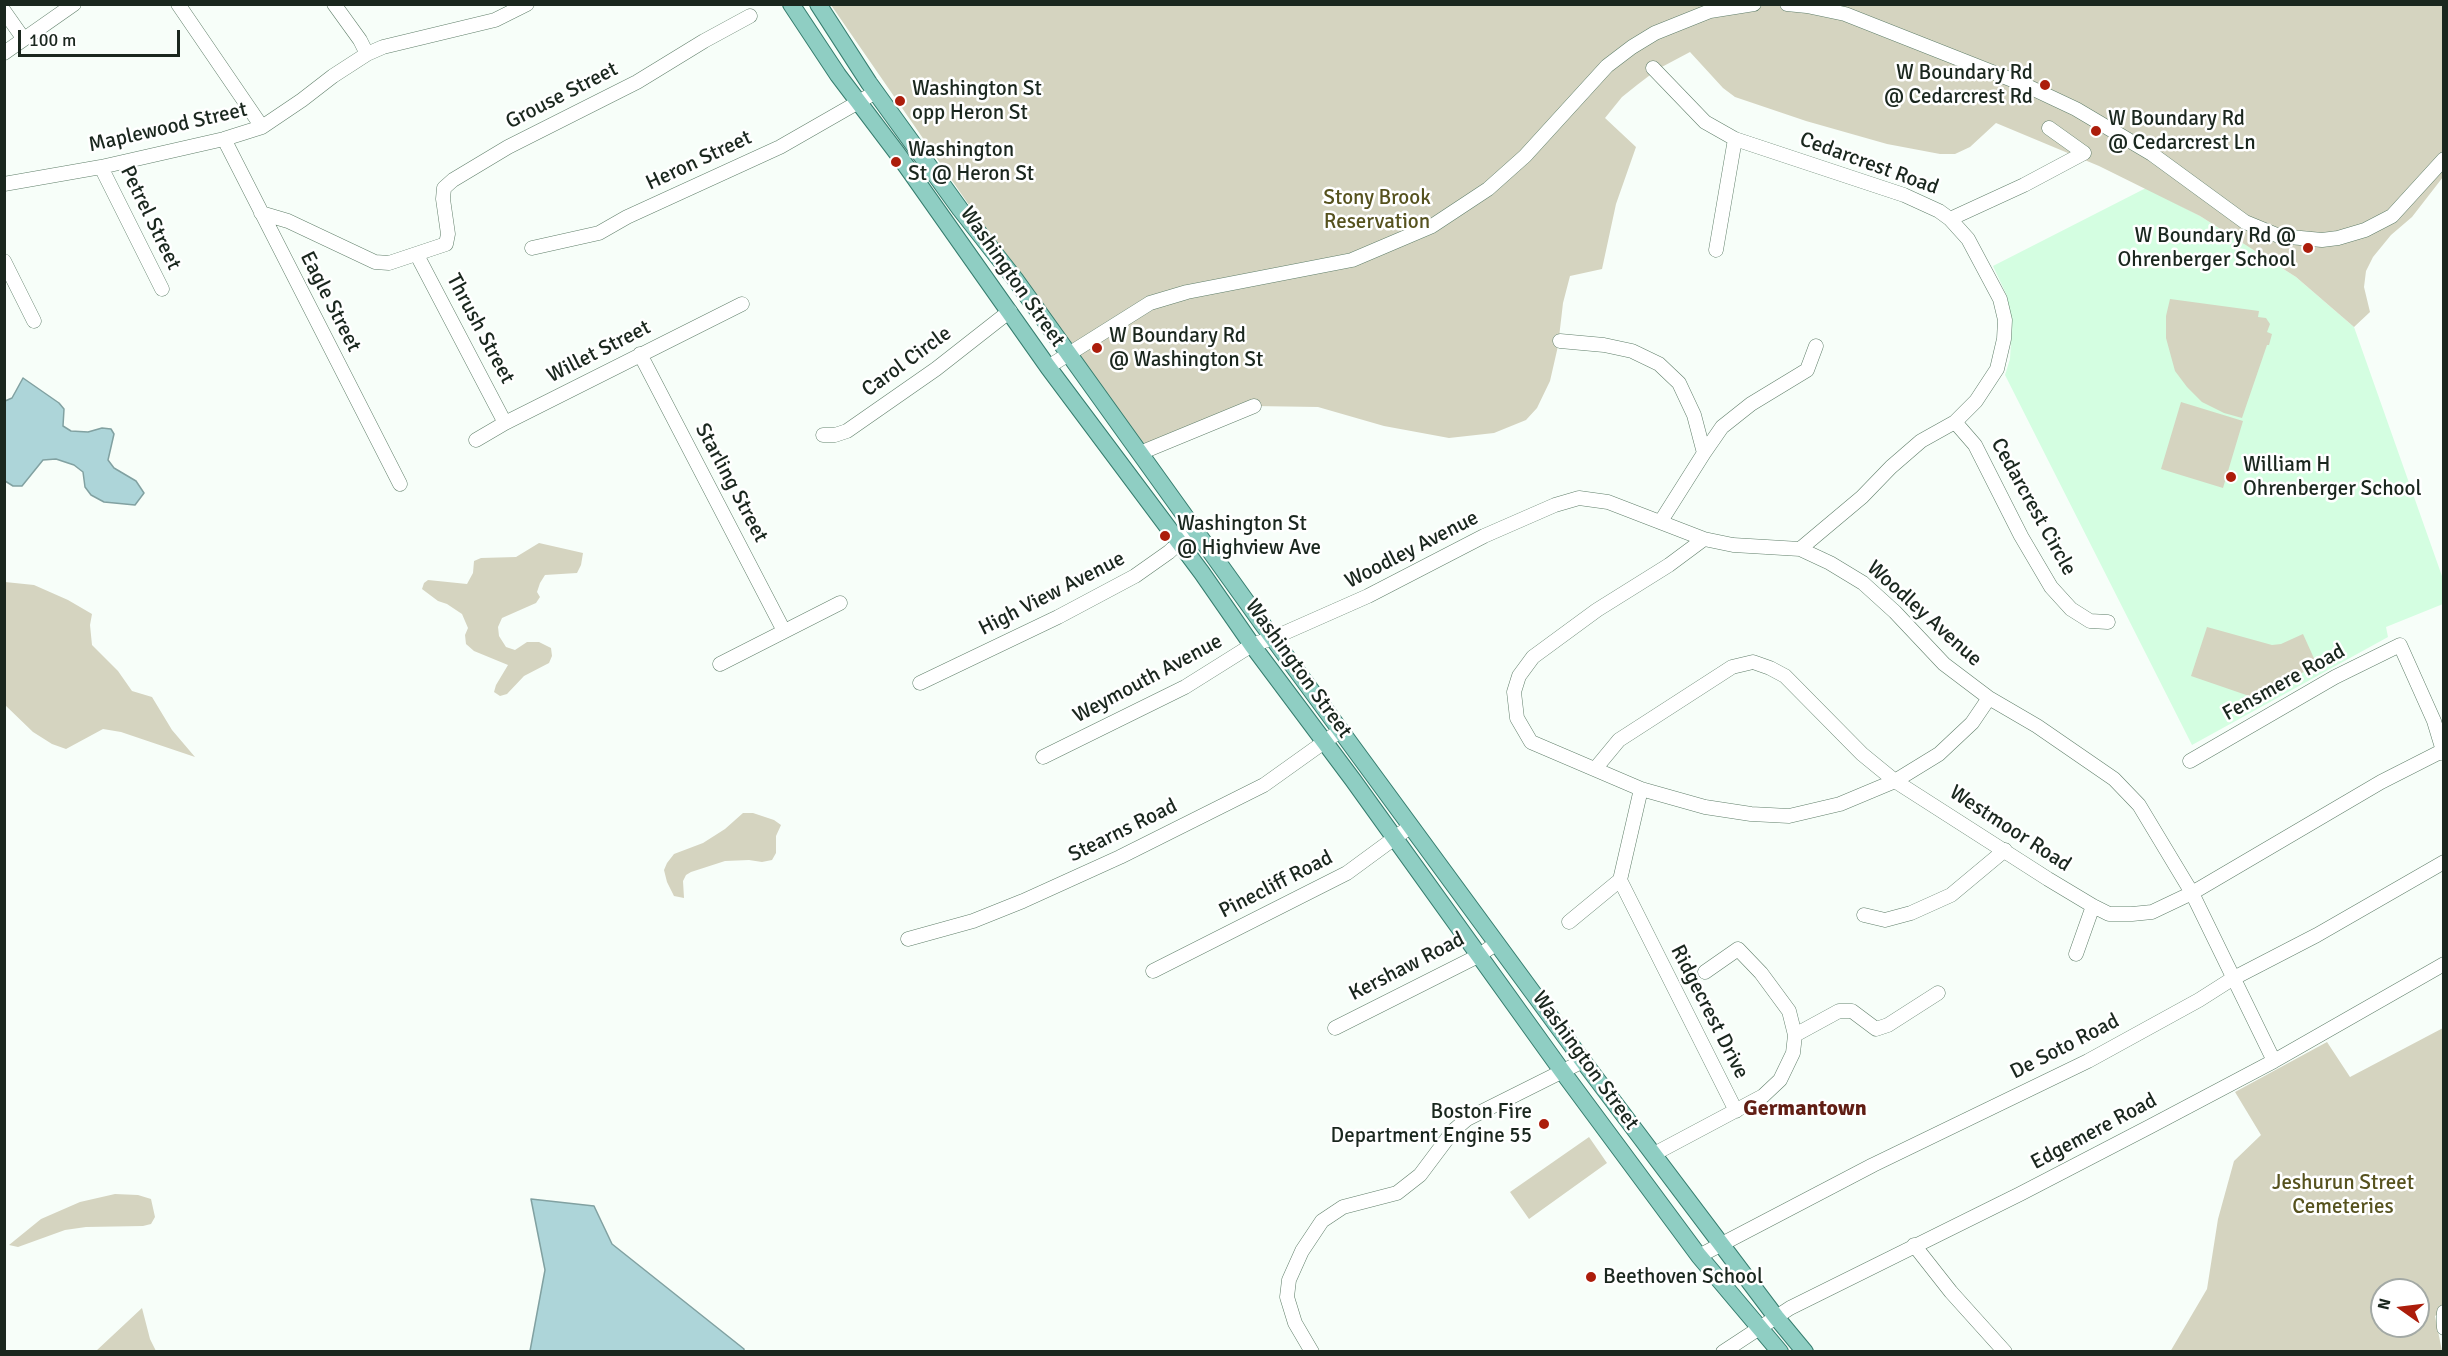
<!DOCTYPE html>
<style>
body{margin:0}
#map{position:relative;width:2448px;height:1356px;overflow:hidden;background:#f7fef9;font-family:Signika,sans-serif}
canvas{display:block}
.frame{position:absolute;inset:0;border:6px solid #1a271e;pointer-events:none}
.north{position:absolute;left:2370px;top:1278px;width:60px;height:60px;box-sizing:border-box;background:#fff;border:2px solid #a3a9a5;border-radius:50%;rotate:284deg;font-size:16px;font-weight:700;line-height:24px;text-align:center;color:#1a271e}
.north::after{content:'';display:block;margin:auto;width:21px;height:27px;background:#ac1d0b;clip-path:polygon(50% 0,100% 100%,50% 72%,0 100%)}
.scale{position:absolute;left:18px;top:30px;width:162px;height:27px;box-sizing:border-box;border:3px solid #1a271e;border-top:0;padding-left:8px;font-size:18px;line-height:21px;white-space:nowrap;color:#1a271e;-webkit-text-stroke:4px #fff;paint-order:stroke}
</style>
<div id="map">
<canvas width="2448" height="1356"></canvas>
<div class="frame"></div>
<div class="north">N</div>
<div class="scale">100 m</div>
</div>
<script>
const c = document.querySelector('canvas').getContext('2d');
c.lineJoin = 'round';
function paint(path, color) { c.fillStyle = color; c.fill(path, 'evenodd'); }
const poly = rows => new Path2D(rows.map(r => 'M' + r).join(''));
function stroke(path, color, width, dash) { c.strokeStyle = color; c.lineWidth = width; c.lineCap = dash ? 'butt' : 'round'; c.setLineDash(dash || []); c.stroke(path); }
function drawText(font, color, halo, rows, align = 'center') {
  c.font = font + ' Signika,sans-serif'; c.lineWidth = 5; c.setLineDash([]); c.textBaseline = 'middle'; c.strokeStyle = halo; c.fillStyle = color; for (const [text, x, y, turn = 0] of rows) {
    c.save(); c.translate(x, y); c.rotate((+turn || 0) * Math.PI / 180); c.textAlign = isNaN(turn) ? turn : align; if (halo) c.strokeText(text, 0, 0); c.fillText(text, 0, 0); c.restore();
  }
}
paint(poly([
 [2146,188,2200,216,2296,277,2354,327,2443,579,2443,604,2386,627,2388,637,2192,745,2005,375,2010,359,2012,326,2007,296,1993,266]
]), '#d4fee1');
paint(poly([
 [831,5,2443,5,2443,177,2412,217,2391,235,2373,257,2366,271,2364,287,2370,312,2354,327,2296,277,2200,216,2099,166,1996,123,1970,147,1955,154,1940,154,1887,144,1806,121,1735,97,1723,88,1690,52,1658,69,1637,85,1622,97,1605,118,1636,147,1616,204,1602,269,1570,276,1563,303,1558,346,1550,381,1537,408,1526,420,1494,433,1449,438,1384,426,1318,407,1254,406,1213,416,1195,423,1170,434,1140,453],
 [2170,299,2259,311,2258,317,2266,318,2270,324,2267,332,2272,334,2269,345,2267,345,2242,418,2224,413,2202,402,2187,387,2175,371,2166,338,2166,316],
 [2181,402,2243,421,2223,488,2161,469],
 [539,543,583,553,581,565,577,573,545,575,540,583,537,592,540,597,536,603,502,618,498,627,499,636,506,647,515,650,527,642,539,642,551,648,552,656,549,663,524,676,507,694,500,696,494,692,496,685,508,665,474,651,466,644,465,635,468,628,462,614,447,604,438,601,422,589,424,583,428,580,467,584,473,573,474,561,481,558,516,557],
 [5,582,34,585,68,600,92,614,90,625,92,645,118,671,132,691,152,697,172,730,195,757,121,732,103,729,66,749,52,744,33,732,5,705],
 [2207,627,2272,645,2281,644,2303,634,2317,665,2255,698,2191,676],
 [743,813,753,813,774,820,781,825,776,836,776,853,772,860,762,862,749,860,725,861,691,872,686,875,683,881,684,898,674,896,667,882,664,870,667,863,674,854,703,843,725,829],
 [2443,1028,2444,1310,2435,1316,2442,1351,2170,1352,2207,1289,2218,1219,2234,1161,2261,1135,2235,1092,2327,1042,2350,1077],
 [2382,1290,2418,1290,2418,1326,2382,1326],
 [1589,1137,1607,1163,1529,1219,1510,1192],
 [115,1194,138,1195,151,1199,155,1217,151,1224,143,1226,86,1227,65,1230,18,1247,9,1245,41,1219,80,1202],
 [142,1308,150,1339,156,1351,96,1351]
]), '#d5d4c0');
const water = poly([
 [23,378,59,403,64,409,63,426,71,431,88,432,102,428,111,429,114,434,108,460,114,468,136,481,144,493,135,505,104,502,91,495,85,487,83,472,74,465,56,459,43,460,22,486,13,486,5,481,5,401,12,398,23,378],
 [531,1199,594,1206,612,1244,744,1349,744,1351,530,1351,545,1270,531,1199]
]);
paint(water, '#add5d9');
stroke(water, '#81a1a1', 1.5);
const minor = poly([
 [178,4,262,127],
 [334,4,360,40,367,54],
 [1787,4,1807,6,1845,14,2025,85,2076,109,2152,154,2245,222,2279,236,2322,240,2338,238,2365,230,2392,216,2444,159],
 [4,11,23,38],
 [4,53,74,4],
 [1653,68,1705,122,1735,139,1904,195,1939,211,1950,219,1968,239,2000,299,2005,320,2004,339,1997,369,1976,401,1955,422,1921,441,1891,467,1862,497,1800,549],
 [2049,128,2084,153],
 [224,139,400,484],
 [101,167,162,289],
 [4,184,101,167,224,139,262,127,302,100,333,76,367,54,383,47,495,20,527,4],
 [261,213,288,221,375,262,389,263,446,244,448,234,443,199,444,188,453,180,508,147,637,82,704,41,750,16],
 [1950,219,2024,185,2084,153],
 [532,248,599,233,627,217,780,147,876,92],
 [1716,250,1735,139],
 [417,255,505,423],
 [4,261,34,321],
 [1560,341,1604,345,1632,351,1659,364,1679,383,1694,415,1704,453,1661,521],
 [640,354,784,631],
 [1048,367,1150,303,1187,292,1352,260,1432,226,1488,189,1525,156,1607,66,1632,47,1655,33,1710,11,1754,4],
 [1955,422,1975,445,2021,536,2051,587,2071,609,2090,621,2108,622],
 [823,435,835,435,847,431,936,369,1010,311],
 [476,440,505,423,742,304],
 [1140,453,1254,406],
 [1704,453,1722,427,1751,404,1807,370,1816,346],
 [1704,539,1669,565,1597,610,1533,657,1519,676,1514,692,1517,718,1531,742,1641,789,1705,807,1751,814,1789,816,1840,804,1895,781,1939,754,1972,723,1989,698],
 [720,664,840,603],
 [920,683,1058,617,1135,576,1169,552,1194,529],
 [1043,757,1185,687,1252,645,1273,638,1368,596,1484,536,1555,505,1579,498,1608,502,1704,539,1733,545,1800,549,1830,563,1863,583,1895,612,1944,664,1989,698,2037,726,2114,779,2139,805,2192,893,2274,1061],
 [2190,761,2335,677,2400,645,2434,721,2444,754],
 [1595,769,1619,740,1732,667,1753,662,1770,668,1785,676,1862,754,1895,781,2048,879,2093,906,2109,914,2132,914,2152,912,2192,893,2381,782,2442,751],
 [1620,880,1736,1111],
 [1864,915,1885,920,1911,913,1951,895,2005,850],
 [1569,922,1620,880,1641,789],
 [908,939,973,921,1023,901,1120,857,1264,785,1341,730],
 [2076,954,2093,906],
 [1153,971,1347,873,1411,826],
 [1335,1028,1478,956,1497,943],
 [1795,1035,1839,1011,1852,1011,1876,1029,1888,1025,1938,993],
 [1654,1154,1763,1096,1780,1080,1793,1053,1795,1035,1789,1011,1761,973,1738,949,1705,972],
 [1914,1245,1951,1292,2005,1352],
 [1699,1256,1873,1165,2088,1061,2199,1000,2232,979,2317,935,2444,862],
 [2444,1312,2444,1328],
 [1312,1352,1295,1323,1287,1297,1289,1280,1302,1251,1322,1221,1343,1207,1397,1193,1420,1175,1453,1131,1467,1119,1583,1061],
 [1723,1352,1790,1308,2020,1194,2151,1126,2274,1061,2444,964]
]);
const major = poly([
 [791,4,838,75,897,153,1048,367,1202,573,1252,645,1353,780,1562,1071,1699,1256,1780,1352],
 [818,4,869,83,960,209,1015,279,1261,622,1583,1061,1776,1317,1805,1352]
]);
stroke(minor, '#607f6a', 15);
stroke(major, '#367e6f', 18);
stroke(minor, '#fff', 14);
stroke(major, '#8fcec3', 16);
for (const [x, y, r, color] of [
 [2045,85,6,"#ac1d0b"],
 [900,101,6,"#ac1d0b"],
 [2096,131,6,"#ac1d0b"],
 [896,162,6,"#ac1d0b"],
 [2308,248,6,"#ac1d0b"],
 [1097,348,6,"#ac1d0b"],
 [2231,477,6,"#ac1d0b"],
 [1165,536,6,"#ac1d0b"],
 [1544,1124,6,"#ac1d0b"],
 [1591,1277,6,"#ac1d0b"]
]) { const dot = new Path2D(); dot.arc(x, y, r, 0, 2 * Math.PI); c.fillStyle = color; c.fill(dot); stroke(dot, '#fff', 2); }
drawText('21px', '#1a271e', '#fff', [
 ["W Boundary Rd",2033,73,"right"],
 ["@ Cedarcrest Rd",2033,97,"right"],
 ["Washington St",912,89],
 ["opp Heron St",912,113],
 ["W Boundary Rd",2108,119],
 ["@ Cedarcrest Ln",2108,143],
 ["Washington",908,150],
 ["St @ Heron St",908,174],
 ["W Boundary Rd @",2296,236,"right"],
 ["Ohrenberger School",2296,260,"right"],
 ["W Boundary Rd",1109,336],
 ["@ Washington St",1109,360],
 ["William H",2243,465],
 ["Ohrenberger School",2243,489],
 ["Washington St",1177,524],
 ["@ Highview Ave",1177,548],
 ["Boston Fire",1532,1112,"right"],
 ["Department Engine 55",1532,1136,"right"],
 ["Beethoven School",1603,1277]
], 'left');
drawText('21px', '#1a271e', '#fff', [
 ["Grouse Street",562,96,-27],
 ["Maplewood Street",168,128,-13],
 ["Heron Street",699,161,-25],
 ["Cedarcrest Road",1869,164,20],
 ["Petrel Street",150,218,64],
 ["Washington Street",1012,277,55],
 ["Eagle Street",330,302,63],
 ["Thrush Street",480,329,62],
 ["Willet Street",599,352,-27],
 ["Carol Circle",907,362,-36],
 ["Starling Street",731,483,62],
 ["Cedarcrest Circle",2033,507,61],
 ["Woodley Avenue",1412,550,-27],
 ["High View Avenue",1052,594,-27],
 ["Woodley Avenue",1924,614,42],
 ["Washington Street",1298,669,54],
 ["Weymouth Avenue",1148,679,-28],
 ["Fensmere Road",2284,683,-29],
 ["Westmoor Road",2010,829,33],
 ["Stearns Road",1123,831,-26],
 ["Pinecliff Road",1276,885,-27],
 ["Kershaw Road",1407,967,-27],
 ["Ridgecrest Drive",1709,1012,63],
 ["De Soto Road",2065,1047,-27],
 ["Washington Street",1585,1061,54],
 ["Edgemere Road",2094,1132,-28]
]);
drawText('21px', '#56521e', '#fff', [
 ["Stony Brook",1377,198],
 ["Reservation",1377,222],
 ["Jeshurun Street",2343,1183],
 ["Cemeteries",2343,1207]
]);
drawText('bold 22px', '#611e14', '#fff', [
 ["Germantown",1805,1109]
]);
</script>
